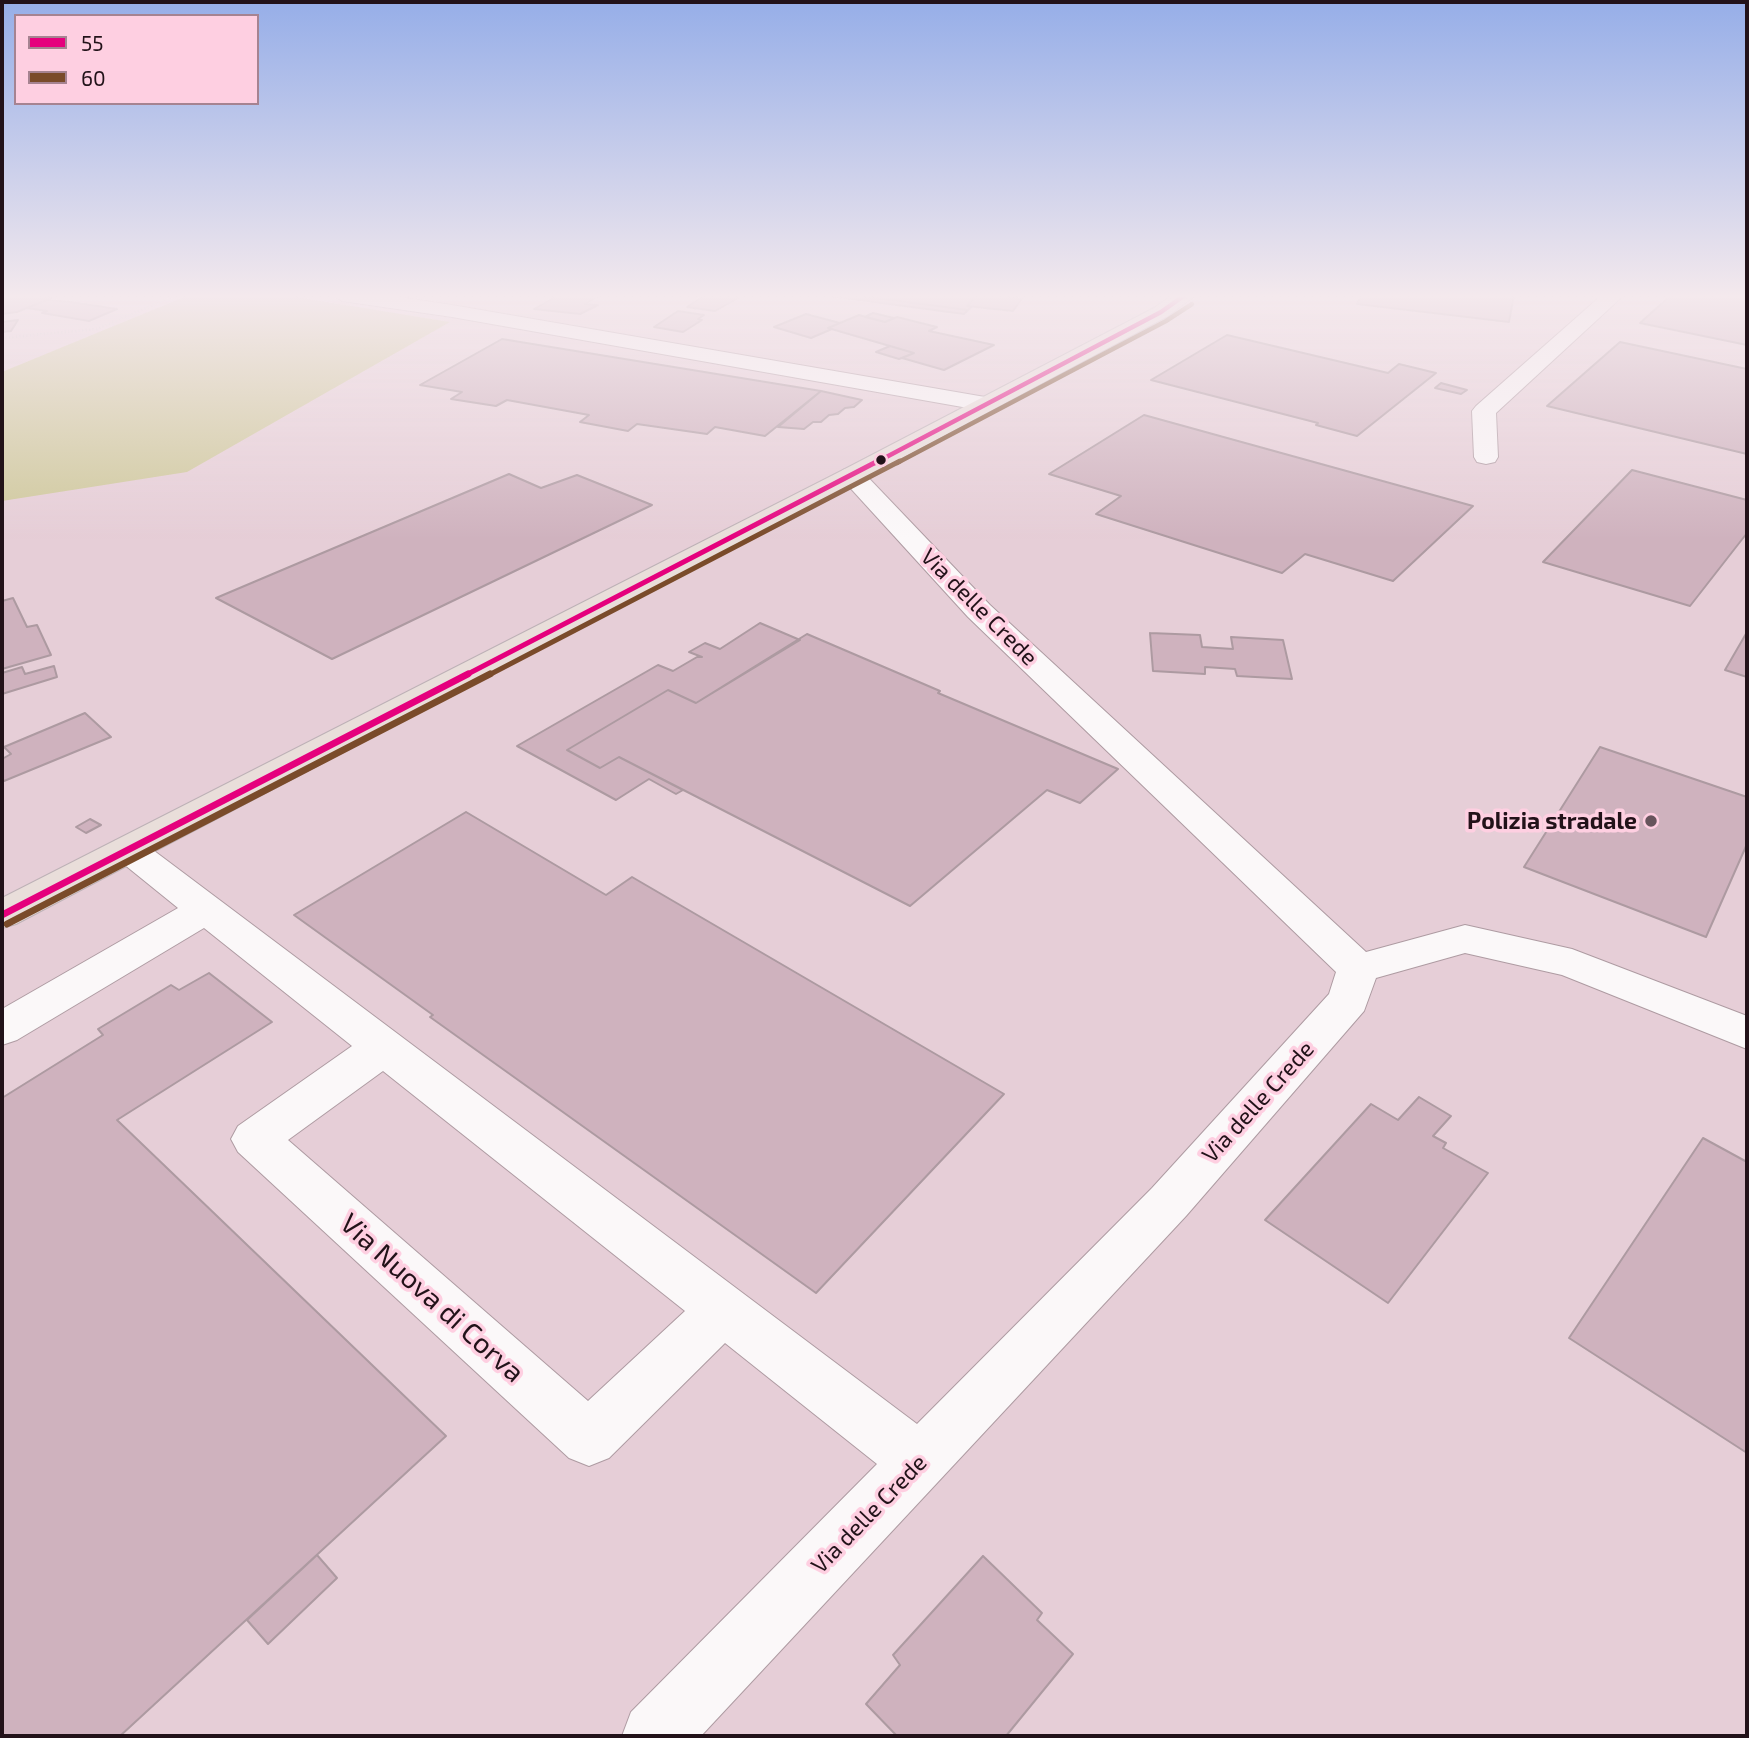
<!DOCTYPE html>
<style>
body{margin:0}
#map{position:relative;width:1749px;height:1738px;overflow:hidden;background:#e6ced7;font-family:"Exo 2",sans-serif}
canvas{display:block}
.frame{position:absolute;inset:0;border:4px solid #221219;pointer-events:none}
.legend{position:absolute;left:14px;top:14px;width:245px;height:91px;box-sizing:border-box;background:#fecfe1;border:2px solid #a68391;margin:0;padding:9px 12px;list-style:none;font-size:21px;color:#221219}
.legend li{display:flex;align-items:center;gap:14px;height:35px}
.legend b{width:35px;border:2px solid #a68391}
</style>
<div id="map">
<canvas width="1749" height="1738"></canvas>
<div class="frame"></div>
<ul class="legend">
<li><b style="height:9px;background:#e5007d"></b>55</li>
<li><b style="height:9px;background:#7a4b2a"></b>60</li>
</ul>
</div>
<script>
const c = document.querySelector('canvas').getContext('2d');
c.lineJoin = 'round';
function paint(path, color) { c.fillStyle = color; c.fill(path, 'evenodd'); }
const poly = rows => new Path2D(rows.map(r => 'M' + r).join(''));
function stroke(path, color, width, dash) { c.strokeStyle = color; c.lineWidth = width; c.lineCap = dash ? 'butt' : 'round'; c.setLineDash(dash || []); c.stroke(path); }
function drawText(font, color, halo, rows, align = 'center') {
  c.font = font + ' "Exo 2",sans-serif'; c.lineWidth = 7; c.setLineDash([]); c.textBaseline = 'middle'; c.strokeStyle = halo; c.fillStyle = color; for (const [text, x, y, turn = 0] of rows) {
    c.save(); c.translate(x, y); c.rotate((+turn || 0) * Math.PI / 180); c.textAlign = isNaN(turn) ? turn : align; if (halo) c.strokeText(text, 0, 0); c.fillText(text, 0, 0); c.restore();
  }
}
paint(poly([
 [189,295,284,295,450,322,187,472,2,501,2,372]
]), '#cec89a');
const building = poly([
 [7,295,36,295,51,298,17,312,2,314,2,297,7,295],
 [559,295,600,295,585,304,598,305,580,314,534,309,559,295],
 [822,295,853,295,968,310,964,314,822,295],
 [853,295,977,295,967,306,971,307,968,310,853,295],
 [977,295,995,295,1022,299,1013,311,967,306,977,295],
 [1361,295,1514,295,1509,322,1357,304,1361,295],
 [1671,295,1747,295,1747,345,1640,323,1671,295],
 [695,296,736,295,742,296,715,311,687,307,702,297,695,296],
 [47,300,71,302,117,309,89,321,42,313,47,311,27,308,47,300],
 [678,311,704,315,698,319,702,320,683,332,654,327,678,311],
 [873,313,894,318,885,322,865,317,873,313],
 [806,314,840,323,828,328,832,329,811,338,774,327,806,314],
 [859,315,885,322,897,317,937,327,929,331,994,345,944,370,902,358,914,353,828,328,859,315],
 [18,320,11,331,2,332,2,322,18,320],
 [1227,335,1388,373,1399,364,1436,373,1357,436,1316,425,1318,423,1151,380,1227,335],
 [502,339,821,391,765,436,715,427,707,434,637,424,628,431,580,422,589,415,507,400,496,406,451,399,462,392,420,385,502,339],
 [1620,342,1747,369,1747,454,1547,406,1620,342],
 [890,346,914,353,899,359,876,352,890,346],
 [1441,383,1467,390,1461,394,1435,388,1441,383],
 [821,391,862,400,854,407,845,408,838,414,829,415,821,422,813,422,804,429,778,427,821,391],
 [1144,415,1473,506,1393,581,1305,554,1282,573,1096,514,1121,496,1049,474,1144,415],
 [1632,470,1747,500,1747,533,1690,606,1543,562,1632,470],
 [509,474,541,488,577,475,652,505,332,659,216,598,509,474],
 [13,598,27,627,37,625,51,655,2,669,2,601,13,598],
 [760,623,800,640,696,703,668,690,567,750,600,768,619,757,683,790,676,794,649,779,616,800,517,746,658,665,673,671,697,657,702,657,689,652,705,643,720,649,760,623],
 [1747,632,1747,677,1725,670,1747,632],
 [1150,633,1200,635,1202,647,1233,649,1231,637,1283,640,1292,679,1237,676,1235,669,1205,667,1205,674,1153,671,1150,633],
 [807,634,940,691,938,693,1118,769,1080,803,1047,790,910,906,619,757,600,768,567,750,668,690,696,703,807,634],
 [54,666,57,677,2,694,2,673,22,667,25,674,54,666],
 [85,713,111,737,4,781,2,779,2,759,11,754,4,747,85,713],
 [1600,747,1747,797,1747,844,1706,937,1524,867,1600,747],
 [466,812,606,895,632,877,1004,1094,816,1293,430,1017,433,1015,294,915,466,812],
 [90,819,101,825,86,833,76,827,90,819],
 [209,973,272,1022,117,1120,446,1436,120,1736,2,1736,2,1098,103,1035,98,1029,171,985,179,990,209,973],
 [1419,1097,1451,1116,1433,1136,1446,1143,1443,1148,1488,1173,1388,1303,1265,1220,1371,1104,1398,1120,1419,1097],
 [1703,1138,1747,1162,1747,1453,1569,1338,1703,1138],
 [317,1555,337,1578,268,1644,247,1620,317,1555],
 [983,1556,1042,1613,1037,1620,1073,1654,1006,1736,897,1736,866,1704,900,1665,893,1655,983,1556]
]);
paint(building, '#cfb2be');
stroke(building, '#ad9aa1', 2);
const minor = poly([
 [332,295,386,295,452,305,985,397,993,399,997,404,993,409,985,411,452,317,342,301,332,295],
 [1602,295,1624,295,1496,413,1498,457,1495,462,1486,464,1477,462,1474,457,1472,411,1476,406,1602,295],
 [852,467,861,470,990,605,1366,952,1465,925,1572,949,1747,1016,1747,1049,1562,975,1465,953,1376,978,1364,1011,1186,1216,701,1736,622,1736,631,1712,877,1464,725,1343,609,1458,589,1466,569,1458,238,1152,231,1139,238,1126,352,1046,204,928,17,1040,2,1045,2,1009,178,908,115,857,109,849,115,841,128,837,141,841,917,1424,1152,1188,1329,994,1336,972,968,617,843,480,839,475,843,470,852,467],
 [383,1071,685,1311,588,1401,288,1140,383,1071]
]);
const major = poly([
 [1172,295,1196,295,1168,316,861,480,16,924,2,928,2,898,843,470,1154,308,1172,295]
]);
stroke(minor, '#ae9ba2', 2);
stroke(major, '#bdb1b6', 2);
stroke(poly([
 [2,338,97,329,176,295]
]), '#d0c8cb', 2.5, [1, 2.5]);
paint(minor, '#fbf8f9');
paint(major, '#e9deda');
stroke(poly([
 [875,463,1161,312,1185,295]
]), '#e5007d', 4.5);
stroke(poly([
 [464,676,878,461]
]), '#e5007d', 5);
stroke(poly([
 [2,915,468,674]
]), '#e5007d', 7);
stroke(poly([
 [897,463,1166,321,1192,304]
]), '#7a4b2a', 4.5);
stroke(poly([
 [487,676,900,461]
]), '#7a4b2a', 5);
stroke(poly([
 [7,924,490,674]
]), '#7a4b2a', 7);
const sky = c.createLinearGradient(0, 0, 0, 539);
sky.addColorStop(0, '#96aee8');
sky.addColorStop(0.55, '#f4e9ed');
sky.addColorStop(1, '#f4e9ed00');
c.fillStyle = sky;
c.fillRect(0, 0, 1749, 539);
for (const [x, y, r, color] of [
 [881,460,6,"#221219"],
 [1651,821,7,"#67545c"]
]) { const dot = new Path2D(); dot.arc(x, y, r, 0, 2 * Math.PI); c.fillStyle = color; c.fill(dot); stroke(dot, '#fecfe1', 2.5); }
drawText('23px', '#221219', '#fecfe1', [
 ["Via delle Crede",979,607,45],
 ["Via delle Crede",1258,1102,-48],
 ["Via delle Crede",869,1514,-46]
]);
drawText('bold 23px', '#221219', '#fecfe1', [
 ["Polizia stradale",1637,821]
], 'right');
drawText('28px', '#221219', '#fecfe1', [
 ["Via Nuova di Corva",432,1298,42]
]);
</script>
